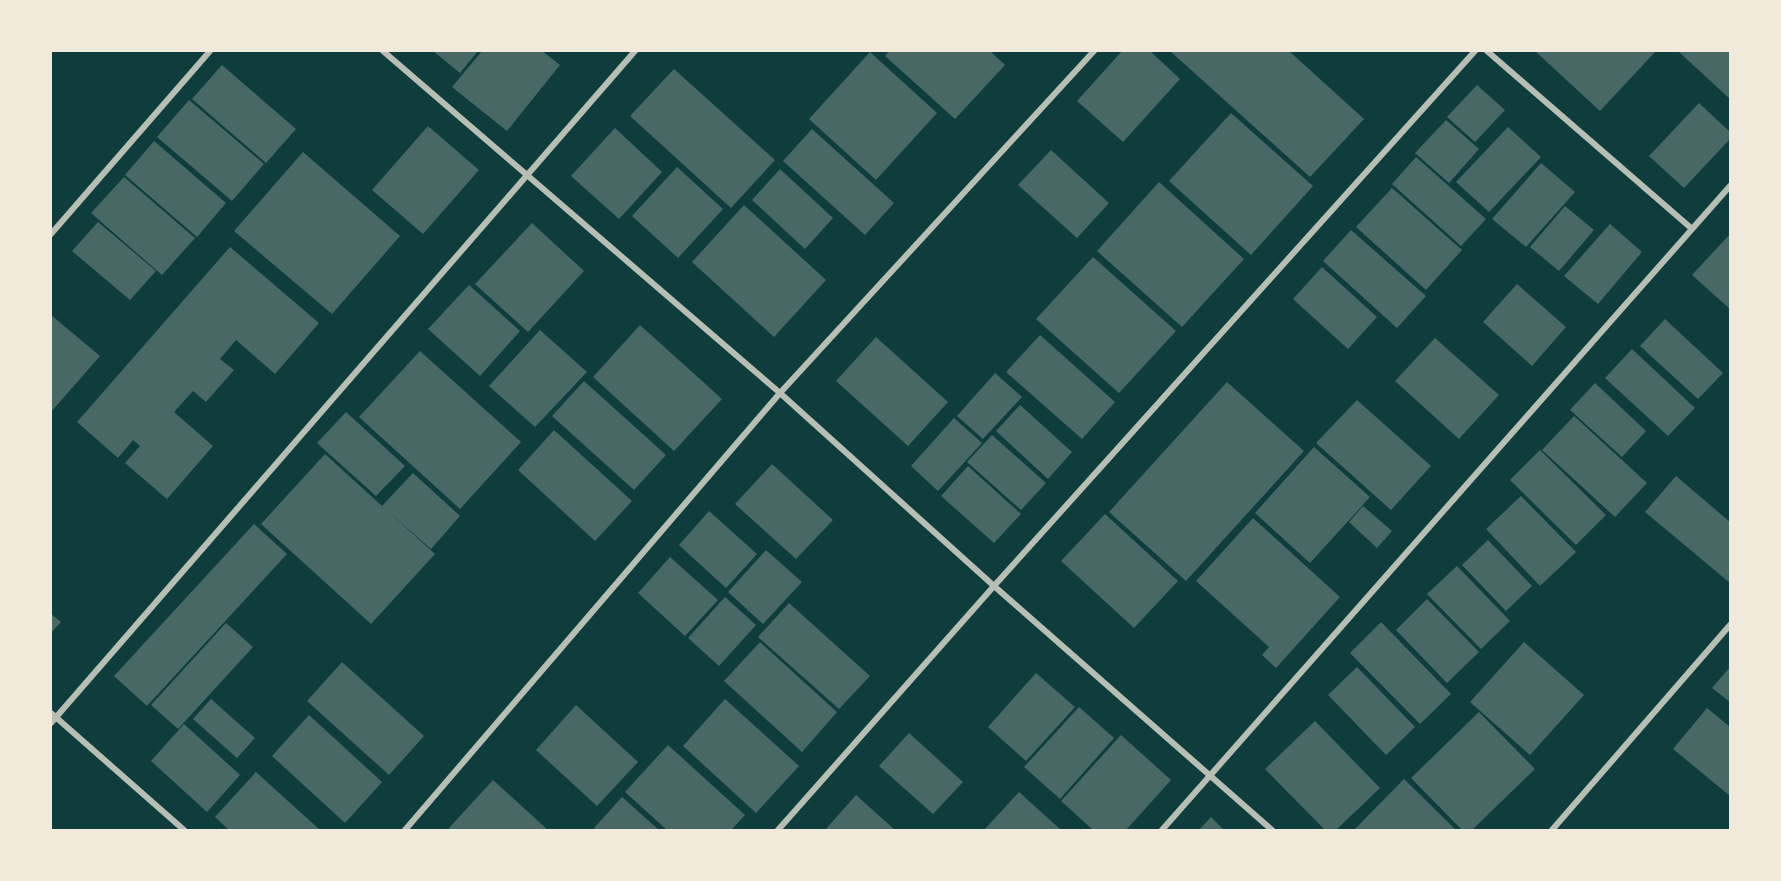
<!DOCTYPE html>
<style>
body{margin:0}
#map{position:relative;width:1781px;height:881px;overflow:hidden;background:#0f3d3e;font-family:"DejaVu Sans",sans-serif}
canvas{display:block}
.frame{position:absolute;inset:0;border:52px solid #f1e9da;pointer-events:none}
</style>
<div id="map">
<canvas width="1781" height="881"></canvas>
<div class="frame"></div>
</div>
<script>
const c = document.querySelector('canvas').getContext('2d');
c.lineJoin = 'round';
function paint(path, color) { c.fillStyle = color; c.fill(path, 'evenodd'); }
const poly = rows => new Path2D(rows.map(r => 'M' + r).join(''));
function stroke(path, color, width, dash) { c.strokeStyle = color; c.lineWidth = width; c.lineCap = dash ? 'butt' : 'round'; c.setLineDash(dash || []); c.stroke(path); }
paint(poly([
 [433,51,478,51,460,73],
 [482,51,542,51,560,65,507,131,452,87],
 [889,51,990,51,1005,65,955,119,885,56],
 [1122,51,1150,51,1180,79,1123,142,1077,101],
 [1170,51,1289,51,1364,119,1310,177],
 [1535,51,1656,51,1600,111],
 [1681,51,1730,51,1730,99,1679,52],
 [870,52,937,113,876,180,809,119],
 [222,65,296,129,266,163,192,99],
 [674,69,775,160,731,208,630,116],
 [1477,85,1505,110,1475,142,1447,117],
 [189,100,264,164,232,201,157,137],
 [1699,103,1730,132,1730,139,1684,188,1649,156],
 [1231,113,1313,186,1251,255,1169,181],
 [1446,120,1479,149,1449,183,1415,153],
 [428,126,479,170,423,234,372,190],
 [1508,127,1541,157,1489,212,1456,182],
 [615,128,662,172,619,219,571,176],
 [812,129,894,203,865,235,783,161],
 [154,141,226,203,197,237,125,175],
 [1051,150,1109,203,1077,238,1018,185],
 [303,152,400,236,332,314,234,231],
 [1416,157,1486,219,1461,246,1392,184],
 [1541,163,1575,192,1526,247,1492,219],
 [677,167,723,209,678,258,632,216],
 [780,169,833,218,805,249,752,200],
 [124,177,195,238,162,275,91,213],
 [1159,182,1244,259,1182,327,1097,251],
 [1392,188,1462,250,1426,290,1356,227],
 [744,205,826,280,774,337,692,262],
 [1565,206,1594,230,1559,271,1530,247],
 [98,222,156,271,130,300,72,251],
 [532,223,584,271,528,332,475,284],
 [1610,224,1642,252,1598,304,1564,276],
 [1351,230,1426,296,1397,328,1323,261],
 [1730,234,1730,309,1692,275],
 [230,247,319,323,275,374,236,340,220,359,234,370,206,402,193,391,174,412,213,446,167,499,125,463,140,446,133,440,118,458,77,422],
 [1093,257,1176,331,1119,393,1036,319],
 [1322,267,1377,317,1348,349,1293,299],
 [1517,284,1566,327,1532,366,1483,322],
 [469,285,520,331,480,376,428,329],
 [51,315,100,356,51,412],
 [1665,319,1723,373,1698,399,1640,346],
 [640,325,722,399,674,451,593,377],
 [540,330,587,372,535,427,489,386],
 [1040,335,1115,402,1082,439,1006,372],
 [876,337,948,402,908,446,836,381],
 [1435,338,1499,395,1459,439,1395,381],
 [1632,349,1695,408,1668,436,1605,378],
 [420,351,521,442,460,509,359,417],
 [995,373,1022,397,983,439,957,416],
 [584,381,666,455,634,490,552,416],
 [1227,382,1304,451,1186,581,1109,512],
 [1595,383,1646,431,1622,457,1570,410],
 [1357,400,1431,466,1391,510,1316,443],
 [1020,405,1072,452,1048,479,996,431],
 [346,412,405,466,376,496,317,443],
 [1574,416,1647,483,1615,517,1542,450],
 [954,418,982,443,938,491,911,466],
 [554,430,632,501,595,541,518,470],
 [992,435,1046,483,1021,510,967,462],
 [1314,447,1370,497,1310,563,1255,513],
 [1540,450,1606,515,1576,545,1510,480],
 [325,454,382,506,413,473,460,516,431,549,389,512,435,554,371,624,261,524],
 [772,464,833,520,796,559,735,504],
 [968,466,1021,514,994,543,941,496],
 [1676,476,1730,522,1730,583,1645,512],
 [1521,496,1576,552,1540,586,1486,529],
 [1363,506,1392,531,1377,548,1349,522],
 [709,511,757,554,726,588,679,545],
 [1105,514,1178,581,1134,628,1061,561],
 [1253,518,1340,597,1276,668,1262,655,1269,647,1196,581],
 [254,524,287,554,147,706,114,676],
 [1488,540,1532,586,1506,611,1462,565],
 [766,550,802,582,763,624,728,592],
 [670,557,718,600,685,636,638,593],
 [1457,566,1510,621,1481,649,1427,594],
 [725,597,756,625,719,666,688,638],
 [1427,599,1479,652,1447,683,1396,630],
 [789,603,870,676,839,709,758,637],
 [51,614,61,622,51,633],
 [1381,622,1451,694,1420,724,1350,653],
 [226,623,253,647,178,729,151,705],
 [760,642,837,712,802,752,724,681],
 [1524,642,1584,695,1530,755,1470,702],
 [342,662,424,736,389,775,307,701],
 [1357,667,1415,727,1386,755,1328,695],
 [1730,667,1730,702,1712,688],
 [1036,673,1075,707,1026,761,988,727],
 [211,699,255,738,237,758,193,719],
 [725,699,799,766,756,813,683,746],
 [576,705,638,762,597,806,536,750],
 [1079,707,1114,738,1060,799,1024,767],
 [1707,708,1730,727,1730,796,1673,749],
 [1479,712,1535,769,1472,830,1462,830,1411,778],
 [309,715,382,782,345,823,272,756],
 [1315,721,1380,788,1336,830,1325,830,1265,769],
 [184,724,240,775,207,812,151,761],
 [909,733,963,782,933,814,879,766],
 [1121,735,1171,780,1126,830,1093,830,1061,801],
 [668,745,745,815,731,830,667,830,625,792],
 [256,772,320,830,229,830,215,817],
 [1404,779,1456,830,1354,830],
 [493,780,548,830,451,830,449,828],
 [1019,792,1061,830,984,830],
 [856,795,895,830,825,830],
 [622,797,659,830,595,830,594,828],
 [1211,817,1224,830,1199,830]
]), '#486865');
stroke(poly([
 [383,51,780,393,994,586,1272,830],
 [1487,51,1691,228],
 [51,234,210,51],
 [51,713,184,830],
 [51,723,635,51],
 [405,830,780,393,1094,51],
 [778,830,994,586,1475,51],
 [1162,830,1730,186],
 [1552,830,1730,625]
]), '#b8beb3', 6);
</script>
